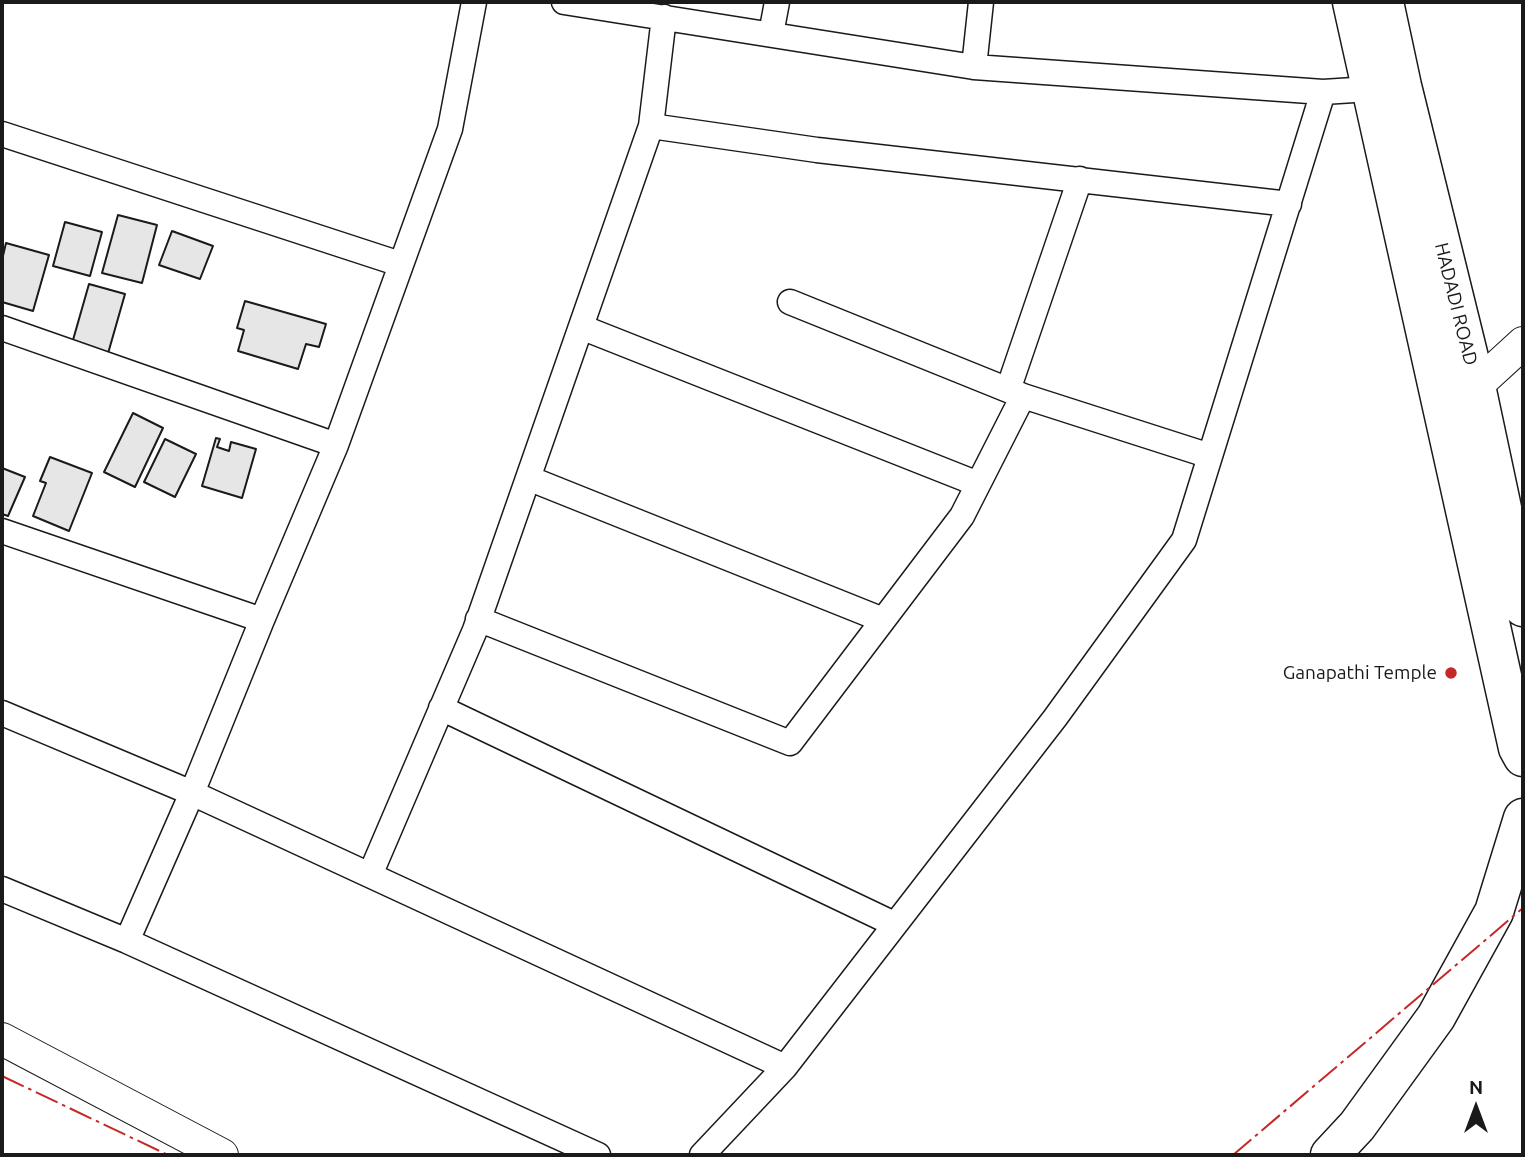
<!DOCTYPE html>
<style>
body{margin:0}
#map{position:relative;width:1525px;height:1157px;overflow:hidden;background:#fff;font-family:Ubuntu,sans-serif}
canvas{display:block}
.frame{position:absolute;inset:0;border:4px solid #1a1a1a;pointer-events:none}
.north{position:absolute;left:1441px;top:1073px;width:70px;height:70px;-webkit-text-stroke:5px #fff;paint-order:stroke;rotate:0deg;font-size:19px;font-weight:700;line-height:28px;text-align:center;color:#1a1a1a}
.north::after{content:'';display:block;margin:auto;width:24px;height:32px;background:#1a1a1a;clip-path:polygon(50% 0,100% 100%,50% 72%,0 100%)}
</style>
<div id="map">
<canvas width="1525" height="1157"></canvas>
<div class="frame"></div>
<div class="north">N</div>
</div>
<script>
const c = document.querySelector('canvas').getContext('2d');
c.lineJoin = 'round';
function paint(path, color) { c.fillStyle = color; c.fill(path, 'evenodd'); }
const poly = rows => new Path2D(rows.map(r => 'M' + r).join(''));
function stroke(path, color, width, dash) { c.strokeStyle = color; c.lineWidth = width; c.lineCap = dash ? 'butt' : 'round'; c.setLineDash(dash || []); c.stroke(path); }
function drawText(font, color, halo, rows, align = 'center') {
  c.font = font + ' Ubuntu,sans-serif'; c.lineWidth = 5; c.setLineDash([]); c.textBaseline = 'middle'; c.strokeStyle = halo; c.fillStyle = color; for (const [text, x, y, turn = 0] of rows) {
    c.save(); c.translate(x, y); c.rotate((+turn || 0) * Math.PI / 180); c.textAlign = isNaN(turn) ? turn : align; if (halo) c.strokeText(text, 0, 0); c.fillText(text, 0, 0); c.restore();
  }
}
const building = poly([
 [118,215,157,225,142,283,102,273,118,215],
 [65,222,102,232,90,276,53,266,65,222],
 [172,231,213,246,200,279,159,265,172,231],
 [6,243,49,255,33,311,2,302,2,260,6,243],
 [89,284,125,294,107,357,71,347,89,284],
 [245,301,326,324,319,347,306,344,298,369,238,351,244,330,237,328,245,301],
 [133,413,163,428,135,487,104,472,133,413],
 [216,438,220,439,217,447,229,451,231,442,256,449,242,498,202,486,216,438],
 [165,439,196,454,175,497,144,482,165,439],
 [50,457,92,473,69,531,33,516,46,483,40,481,50,457],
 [2,468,25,477,8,516,2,514,2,468]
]);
paint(building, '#e6e6e6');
stroke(building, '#1a1a1a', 2);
const minor = poly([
 [564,2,974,67,1323,92,1370,89],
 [771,34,777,2],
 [974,67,981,2],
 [651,126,817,150,1289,204],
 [2,134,400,264],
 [790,302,1023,396],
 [581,327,978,484],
 [2,328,336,445],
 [1008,390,1080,179],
 [528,478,883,620],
 [2,531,262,620],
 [478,619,790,743,962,516,1023,396,1210,456],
 [441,708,894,924],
 [2,713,192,793,785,1067],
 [370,875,475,630,651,126,664,17],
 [2,889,127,941,598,1155],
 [127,941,192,793,262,620,336,445,450,129,474,2],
 [702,1155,785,1067,1055,718,1184,540,1323,92]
]);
const tertiary = poly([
 [1476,386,1523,343],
 [2,1039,222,1155]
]);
const primary = poly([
 [1352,2,1518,748,1523,757],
 [1384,2,1402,86,1476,386,1523,607],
 [1330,1155,1357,1126,1436,1017,1494,912,1523,818]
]);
stroke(minor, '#1a1a1a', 27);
stroke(tertiary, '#1a1a1a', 34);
stroke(primary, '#1a1a1a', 41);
stroke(minor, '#fff', 24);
stroke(tertiary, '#fff', 32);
stroke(primary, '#fff', 38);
stroke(poly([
 [2,1076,168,1155],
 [1233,1155,1523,908]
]), '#c62828', 2, [24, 5, 3.5, 5]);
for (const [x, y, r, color] of [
 [1451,673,7,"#c62828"]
]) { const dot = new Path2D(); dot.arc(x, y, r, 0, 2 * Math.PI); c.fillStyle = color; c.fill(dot); stroke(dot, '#fff', 2.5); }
drawText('19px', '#1a1a1a', '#fff', [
 ["HADADI ROAD",1456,304,76]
]);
drawText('19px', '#1a1a1a', '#fff', [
 ["Ganapathi Temple",1437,673]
], 'right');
</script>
